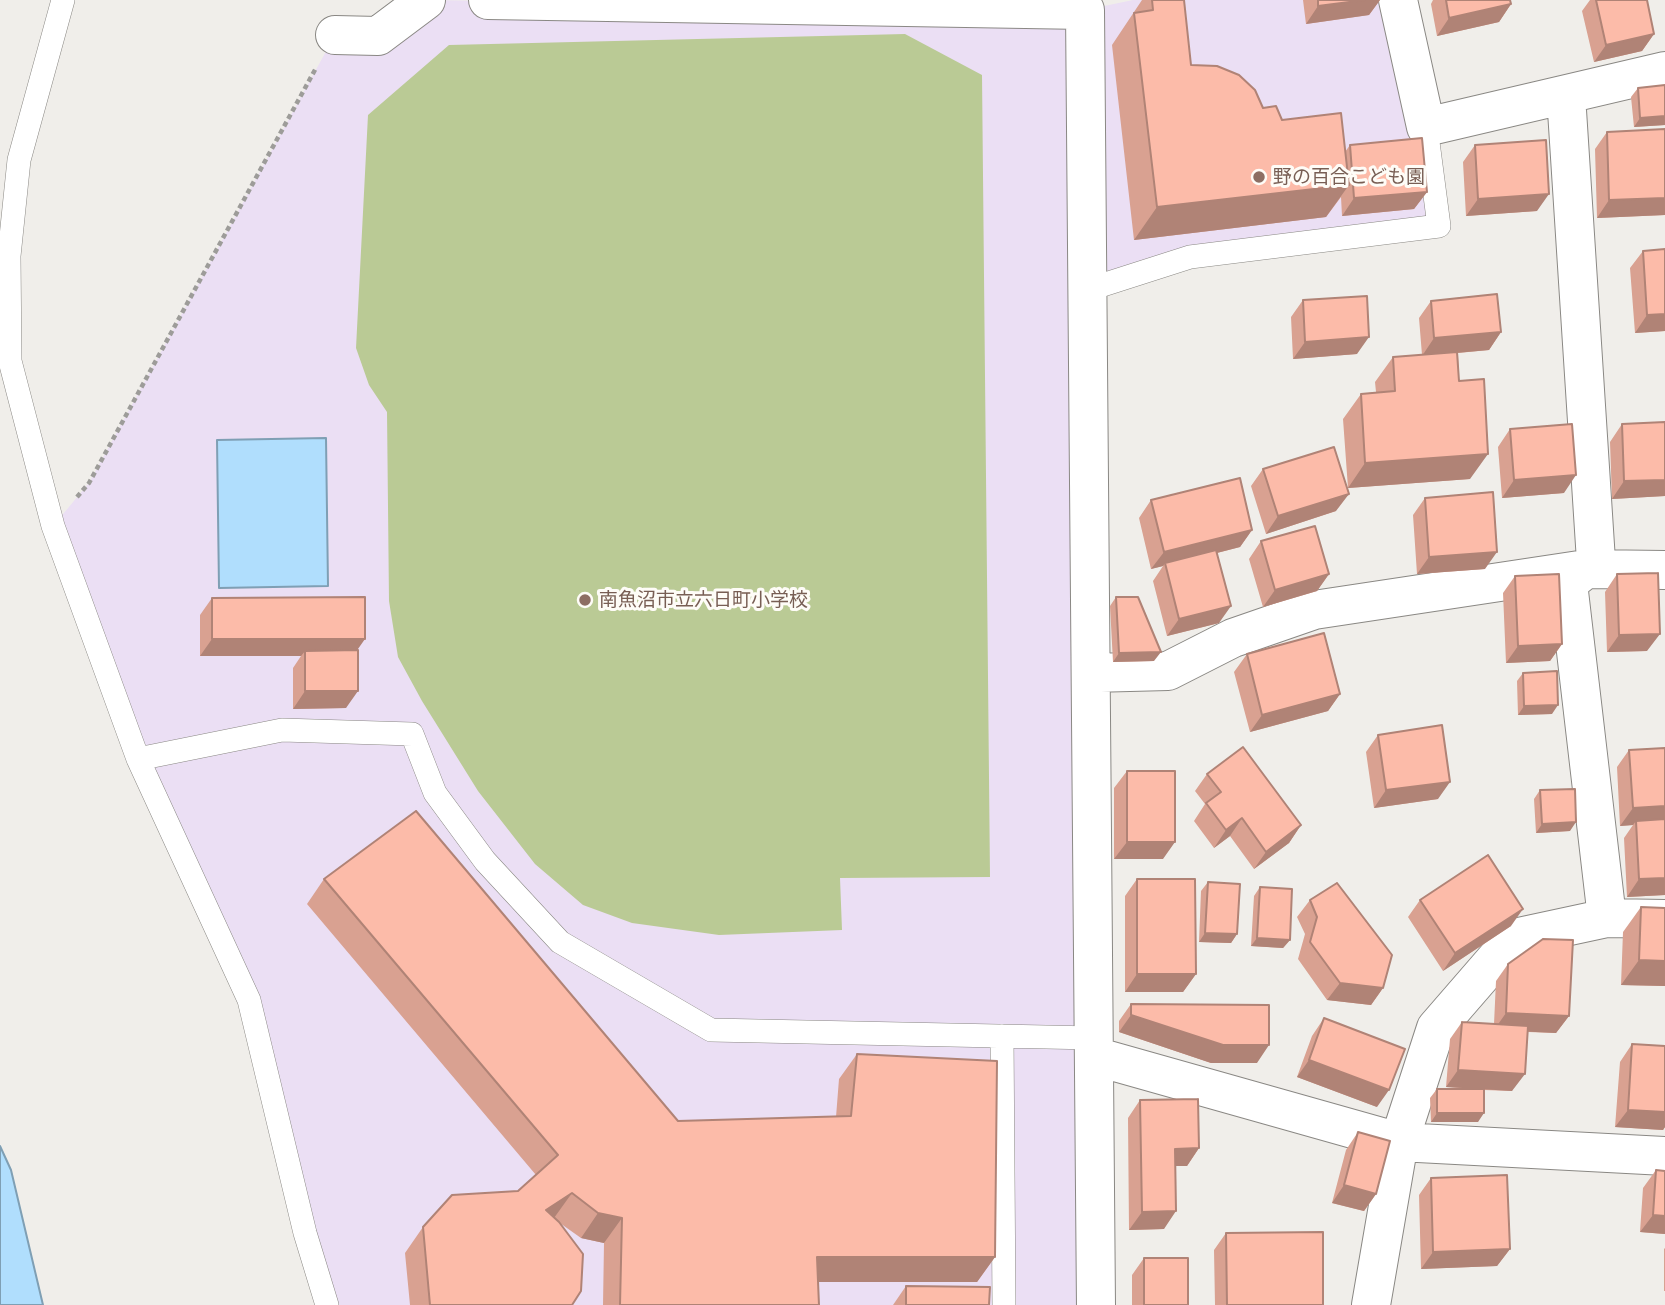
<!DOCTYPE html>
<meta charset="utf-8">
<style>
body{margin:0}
canvas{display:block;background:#f0eeea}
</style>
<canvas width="1665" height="1305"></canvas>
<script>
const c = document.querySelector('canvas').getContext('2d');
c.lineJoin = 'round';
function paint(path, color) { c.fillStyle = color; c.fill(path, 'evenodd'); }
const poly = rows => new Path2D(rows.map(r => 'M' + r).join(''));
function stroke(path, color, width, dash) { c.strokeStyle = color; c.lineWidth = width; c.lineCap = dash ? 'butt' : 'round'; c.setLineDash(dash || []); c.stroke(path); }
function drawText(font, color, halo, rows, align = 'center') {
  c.font = font + ' "Crimson Pro","Noto Sans JP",serif'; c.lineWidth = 6; c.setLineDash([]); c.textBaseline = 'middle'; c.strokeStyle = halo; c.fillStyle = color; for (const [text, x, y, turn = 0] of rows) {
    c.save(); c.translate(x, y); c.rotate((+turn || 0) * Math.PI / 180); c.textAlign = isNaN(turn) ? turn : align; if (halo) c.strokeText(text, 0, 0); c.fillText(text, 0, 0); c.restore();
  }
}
paint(poly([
 [426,0,1085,10,1133,0,1398,0,1439,226,1190,257,1087,290,1096,1305,327,1305,249,1000,53,526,89,483,335,35]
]), '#ebdff4');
paint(poly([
 [905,34,982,75,990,877,840,878,842,930,719,935,632,923,583,905,535,864,478,791,422,701,398,657,389,601,387,412,369,385,356,348,368,115,449,45]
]), '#baca95');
const water = poly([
 [326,438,328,586,219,588,217,440,326,438],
 [0,1146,11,1170,43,1305,0,1305,0,1146]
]);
paint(water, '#b0defd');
stroke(water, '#7f9fb4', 2);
const lane = poly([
 [63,0,19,160,9,256,10,361,53,526,138,759,249,1000,305,1233,327,1305],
 [1087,290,1190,257,1439,226,1426,127],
 [138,759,282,730,412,734,435,793,485,861,560,942,711,1030,1094,1038],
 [1002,1036,1004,1305]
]);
const street = poly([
 [488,0,1085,10,1096,1305],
 [1398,0,1426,127,1665,71],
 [335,35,378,36,426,0],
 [1566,95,1596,561,1568,583,1607,918],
 [1091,673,1168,671,1233,638,1314,610,1586,569,1665,570],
 [1094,1056,1399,1142,1665,1156],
 [1371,1305,1399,1142,1436,1028,1514,938,1607,918,1665,919]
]);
stroke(lane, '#8a8884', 24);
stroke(street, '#8a8884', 40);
stroke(poly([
 [77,497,89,483,316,68]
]), '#9d9c99', 4.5, [5, 3.5]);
stroke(lane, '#fff', 23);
stroke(street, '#fff', 38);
paint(poly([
 [1142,0,1184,0,1191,65,1263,108,1282,120,1345,152,1350,145,1427,192,1414,209,1342,216,1341,197,1326,217,1134,240,1112,45],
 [1303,0,1380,0,1369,15,1306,24],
 [1433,0,1510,0,1511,4,1499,22,1437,36,1431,4],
 [1590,0,1647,0,1654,34,1642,51,1594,62,1582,11],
 [1665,85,1665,125,1634,127,1631,97,1638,88],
 [1665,129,1665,215,1597,218,1595,149,1607,132],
 [1475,145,1537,211,1466,216,1463,162],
 [1665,249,1665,331,1635,333,1630,268,1643,251],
 [1303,300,1357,354,1293,359,1291,317],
 [1431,301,1501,332,1489,350,1458,353,1459,381,1470,479,1348,488,1343,419,1361,394,1376,392,1375,382,1393,357,1422,355,1419,318],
 [1665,422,1665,496,1612,499,1610,442,1622,424],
 [1510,429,1564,493,1502,498,1498,447],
 [1263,469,1336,511,1266,534,1251,486],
 [1425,498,1485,569,1417,574,1413,515],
 [1151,500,1252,530,1240,547,1217,553,1219,623,1167,636,1153,581,1163,566,1151,569,1139,518],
 [1261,541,1329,574,1317,591,1263,607,1249,559],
 [1617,574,1647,651,1607,652,1605,592],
 [1515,576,1562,644,1550,661,1506,663,1503,593],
 [1116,597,1154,661,1113,662,1110,606],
 [212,598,357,650,346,708,293,709,293,668,301,656,200,656,200,615],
 [1247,654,1340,694,1328,711,1250,732,1234,672],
 [1523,673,1552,714,1518,715,1517,681],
 [1378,735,1438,799,1374,808,1366,752],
 [1629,750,1665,895,1627,897,1624,838,1633,825,1620,826,1617,767],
 [1127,771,1163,859,1114,859,1114,788],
 [1207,774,1301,825,1289,843,1254,869,1230,836,1214,848,1194,821,1205,804,1195,791],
 [1540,790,1570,831,1536,833,1534,799],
 [324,879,678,1121,836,1117,839,1079,857,1054,995,1257,977,1282,818,1282,819,1305,603,1305,604,1243,581,1238,557,1221,572,1305,410,1305,405,1253,423,1227,518,1191,536,1175,307,904],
 [1137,879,1196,974,1183,992,1125,992,1125,896],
 [1208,882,1237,934,1231,943,1199,942,1201,891],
 [1260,887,1290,940,1283,948,1251,946,1254,896],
 [1310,900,1383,988,1371,1005,1327,1000,1298,959,1305,934,1297,917],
 [1420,900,1511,926,1443,971,1408,917],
 [1641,907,1665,908,1665,986,1621,985,1623,932],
 [1508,964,1569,1016,1556,1033,1528,1032,1512,1091,1484,1090,1478,1122,1431,1122,1430,1098,1437,1089,1474,1089,1446,1087,1450,1039,1462,1022,1494,1024,1496,981],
 [1131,1004,1257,1063,1211,1063,1119,1032,1119,1021],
 [1324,1018,1377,1107,1297,1077,1312,1036],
 [1632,1044,1665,1046,1665,1127,1663,1130,1615,1127,1620,1062],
 [1140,1100,1199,1148,1187,1166,1176,1166,1164,1229,1129,1230,1128,1118],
 [1358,1132,1376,1194,1364,1211,1332,1203,1346,1150],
 [1656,1170,1665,1234,1640,1232,1643,1188],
 [1431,1178,1510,1249,1497,1266,1421,1269,1419,1195],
 [1226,1233,1323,1305,1215,1305,1214,1250],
 [1665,1248,1665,1291,1664,1291,1664,1249],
 [1144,1258,1188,1305,1132,1305,1132,1275],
 [906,1286,989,1305,893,1305]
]), '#d9a191');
paint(poly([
 [1365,0,1380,0,1369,15,1306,24,1318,6],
 [1511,4,1499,22,1437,36,1449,18],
 [1654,34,1642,51,1594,62,1606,45],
 [1665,116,1665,125,1634,127,1640,118],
 [1349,185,1326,217,1134,240,1157,207],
 [1427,192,1414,209,1342,216,1354,198],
 [1549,194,1537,211,1466,216,1478,199],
 [1665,198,1665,215,1597,218,1609,200],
 [1665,314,1665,331,1635,333,1647,315],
 [1501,332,1489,350,1422,356,1434,338],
 [1369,337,1357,354,1293,359,1305,342],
 [1488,454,1470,479,1348,488,1365,463],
 [1576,475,1564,493,1502,498,1514,480],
 [1665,480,1665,496,1612,499,1624,481],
 [1349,494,1336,511,1266,534,1278,516],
 [1252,530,1240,547,1166,566,1165,563,1163,566,1151,569,1164,552],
 [1497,552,1485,569,1417,574,1429,557],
 [1329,574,1317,591,1263,607,1275,590],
 [1231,606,1219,623,1167,636,1179,619],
 [1660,634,1647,651,1607,652,1619,635],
 [212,639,365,639,353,656,305,651,301,656,200,656],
 [1562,644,1550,661,1506,663,1518,646],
 [1161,652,1154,661,1113,662,1119,653],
 [305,691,358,691,346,708,293,709],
 [1340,694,1328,711,1250,732,1262,715],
 [1558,705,1552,714,1518,715,1524,706],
 [1450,782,1438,799,1374,808,1386,790],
 [1665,806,1665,823,1636,821,1633,825,1620,826,1633,808],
 [1242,818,1230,836,1214,848,1226,830],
 [1576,822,1570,831,1536,833,1542,824],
 [1301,825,1289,843,1254,869,1266,852],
 [1127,842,1175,842,1163,859,1114,859],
 [1665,878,1665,895,1627,897,1639,879],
 [1523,909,1511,926,1443,971,1455,953],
 [1205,933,1237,934,1231,943,1199,942],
 [1257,938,1290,940,1283,948,1251,946],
 [1639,960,1665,961,1665,986,1621,985],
 [1137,974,1196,974,1183,992,1125,992],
 [1340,983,1383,988,1371,1005,1327,1000],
 [1506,1013,1569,1016,1556,1033,1494,1030],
 [1131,1015,1269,1045,1257,1063,1211,1063,1119,1032],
 [1309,1060,1389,1090,1377,1107,1297,1077],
 [1458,1070,1525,1074,1512,1091,1446,1087],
 [1628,1110,1665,1112,1665,1127,1663,1130,1615,1127],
 [1437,1113,1484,1113,1478,1122,1431,1122],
 [1199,1148,1187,1166,1163,1166,1175,1149],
 [1344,1185,1376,1194,1364,1211,1332,1203],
 [572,1193,554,1218,546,1210],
 [1176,1211,1164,1229,1129,1230,1142,1212],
 [598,1213,622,1218,604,1243,581,1238],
 [1653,1215,1665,1216,1665,1234,1640,1232],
 [1510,1249,1497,1266,1421,1269,1433,1252],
 [817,1257,995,1257,977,1282,799,1282]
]), '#b08376');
const building = poly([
 [1152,0,1184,0,1191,65,1217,66,1239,75,1255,90,1263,108,1276,106,1282,120,1341,113,1349,185,1157,207,1134,13,1153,10,1152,0],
 [1318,0,1365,0,1318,6,1318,0],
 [1446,0,1510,0,1511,4,1449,18,1446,0],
 [1596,0,1647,0,1654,34,1606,45,1596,0],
 [1665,85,1665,116,1640,118,1638,88,1665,85],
 [1665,129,1665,198,1609,200,1607,132,1665,129],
 [1422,138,1427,192,1354,198,1350,145,1422,138],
 [1546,140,1549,194,1478,199,1475,145,1546,140],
 [1665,249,1665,314,1647,315,1643,251,1665,249],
 [1497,294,1501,332,1434,338,1431,301,1497,294],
 [1367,296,1369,337,1305,342,1303,300,1367,296],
 [1457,352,1459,381,1484,379,1488,454,1365,463,1361,394,1395,391,1393,357,1457,352],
 [1665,422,1665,480,1624,481,1622,424,1665,422],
 [1572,424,1576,475,1514,480,1510,429,1572,424],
 [1334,447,1349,494,1278,516,1263,469,1334,447],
 [1240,478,1252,530,1164,552,1151,500,1240,478],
 [1493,492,1497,552,1429,557,1425,498,1493,492],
 [1315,526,1329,574,1275,590,1261,541,1315,526],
 [1216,550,1231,606,1179,619,1165,563,1216,550],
 [1658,573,1660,634,1619,635,1617,574,1658,573],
 [1559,574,1562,644,1518,646,1515,576,1559,574],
 [365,597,365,639,212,639,212,598,365,597],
 [1116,597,1138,597,1161,652,1119,653,1116,597],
 [1324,633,1340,694,1262,715,1247,654,1324,633],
 [358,650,358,691,305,691,305,651,358,650],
 [1557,671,1558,705,1524,706,1523,673,1557,671],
 [1442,725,1450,782,1386,790,1378,735,1442,725],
 [1243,747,1301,825,1266,852,1242,818,1226,830,1206,803,1221,792,1207,774,1243,747],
 [1665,748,1665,806,1633,808,1629,750,1665,748],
 [1127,771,1175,771,1175,842,1127,842,1127,771],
 [1575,789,1576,822,1542,824,1540,790,1575,789],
 [416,811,678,1121,851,1116,857,1054,997,1061,995,1257,817,1257,819,1305,620,1305,622,1218,598,1213,572,1193,546,1210,559,1222,583,1254,581,1291,572,1305,430,1305,423,1227,452,1195,518,1191,558,1155,324,879,416,811],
 [1665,819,1665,878,1639,879,1636,821,1665,819],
 [1488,855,1523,909,1455,953,1420,900,1488,855],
 [1137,879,1195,879,1196,974,1137,974,1137,879],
 [1208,882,1240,884,1237,934,1205,933,1208,882],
 [1337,883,1392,955,1383,988,1340,983,1310,942,1317,917,1310,900,1337,883],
 [1260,887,1292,889,1290,940,1257,938,1260,887],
 [1641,907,1665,908,1665,961,1639,960,1641,907],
 [1543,939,1573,940,1569,1016,1506,1013,1508,964,1543,939],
 [1131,1004,1269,1005,1269,1045,1223,1045,1131,1015,1131,1004],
 [1324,1018,1405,1049,1389,1090,1309,1060,1324,1018],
 [1462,1022,1528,1026,1525,1074,1458,1070,1462,1022],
 [1632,1044,1665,1046,1665,1112,1628,1110,1632,1044],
 [1437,1089,1484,1089,1484,1113,1437,1113,1437,1089],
 [1198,1099,1199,1148,1175,1149,1176,1211,1142,1212,1140,1100,1198,1099],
 [1358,1132,1390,1141,1376,1194,1344,1185,1358,1132],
 [1656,1170,1665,1171,1665,1216,1653,1215,1656,1170],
 [1507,1175,1510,1249,1433,1252,1431,1178,1507,1175],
 [1323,1232,1323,1305,1227,1305,1226,1233,1323,1232],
 [1144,1258,1188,1258,1188,1305,1144,1305,1144,1258],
 [906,1286,990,1287,989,1305,906,1305,906,1286]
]);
paint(building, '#fcbba9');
stroke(building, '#b08376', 2);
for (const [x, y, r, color] of [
 [1259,177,7,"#8d6e63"],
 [585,600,7,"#8d6e63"]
]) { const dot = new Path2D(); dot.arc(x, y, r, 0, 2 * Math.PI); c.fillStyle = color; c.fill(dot); stroke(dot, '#fefcf7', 2.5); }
drawText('19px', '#785e54', '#fefcf7', [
 ["野の百合こども園",1273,177],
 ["南魚沼市立六日町小学校",599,600]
], 'left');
</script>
